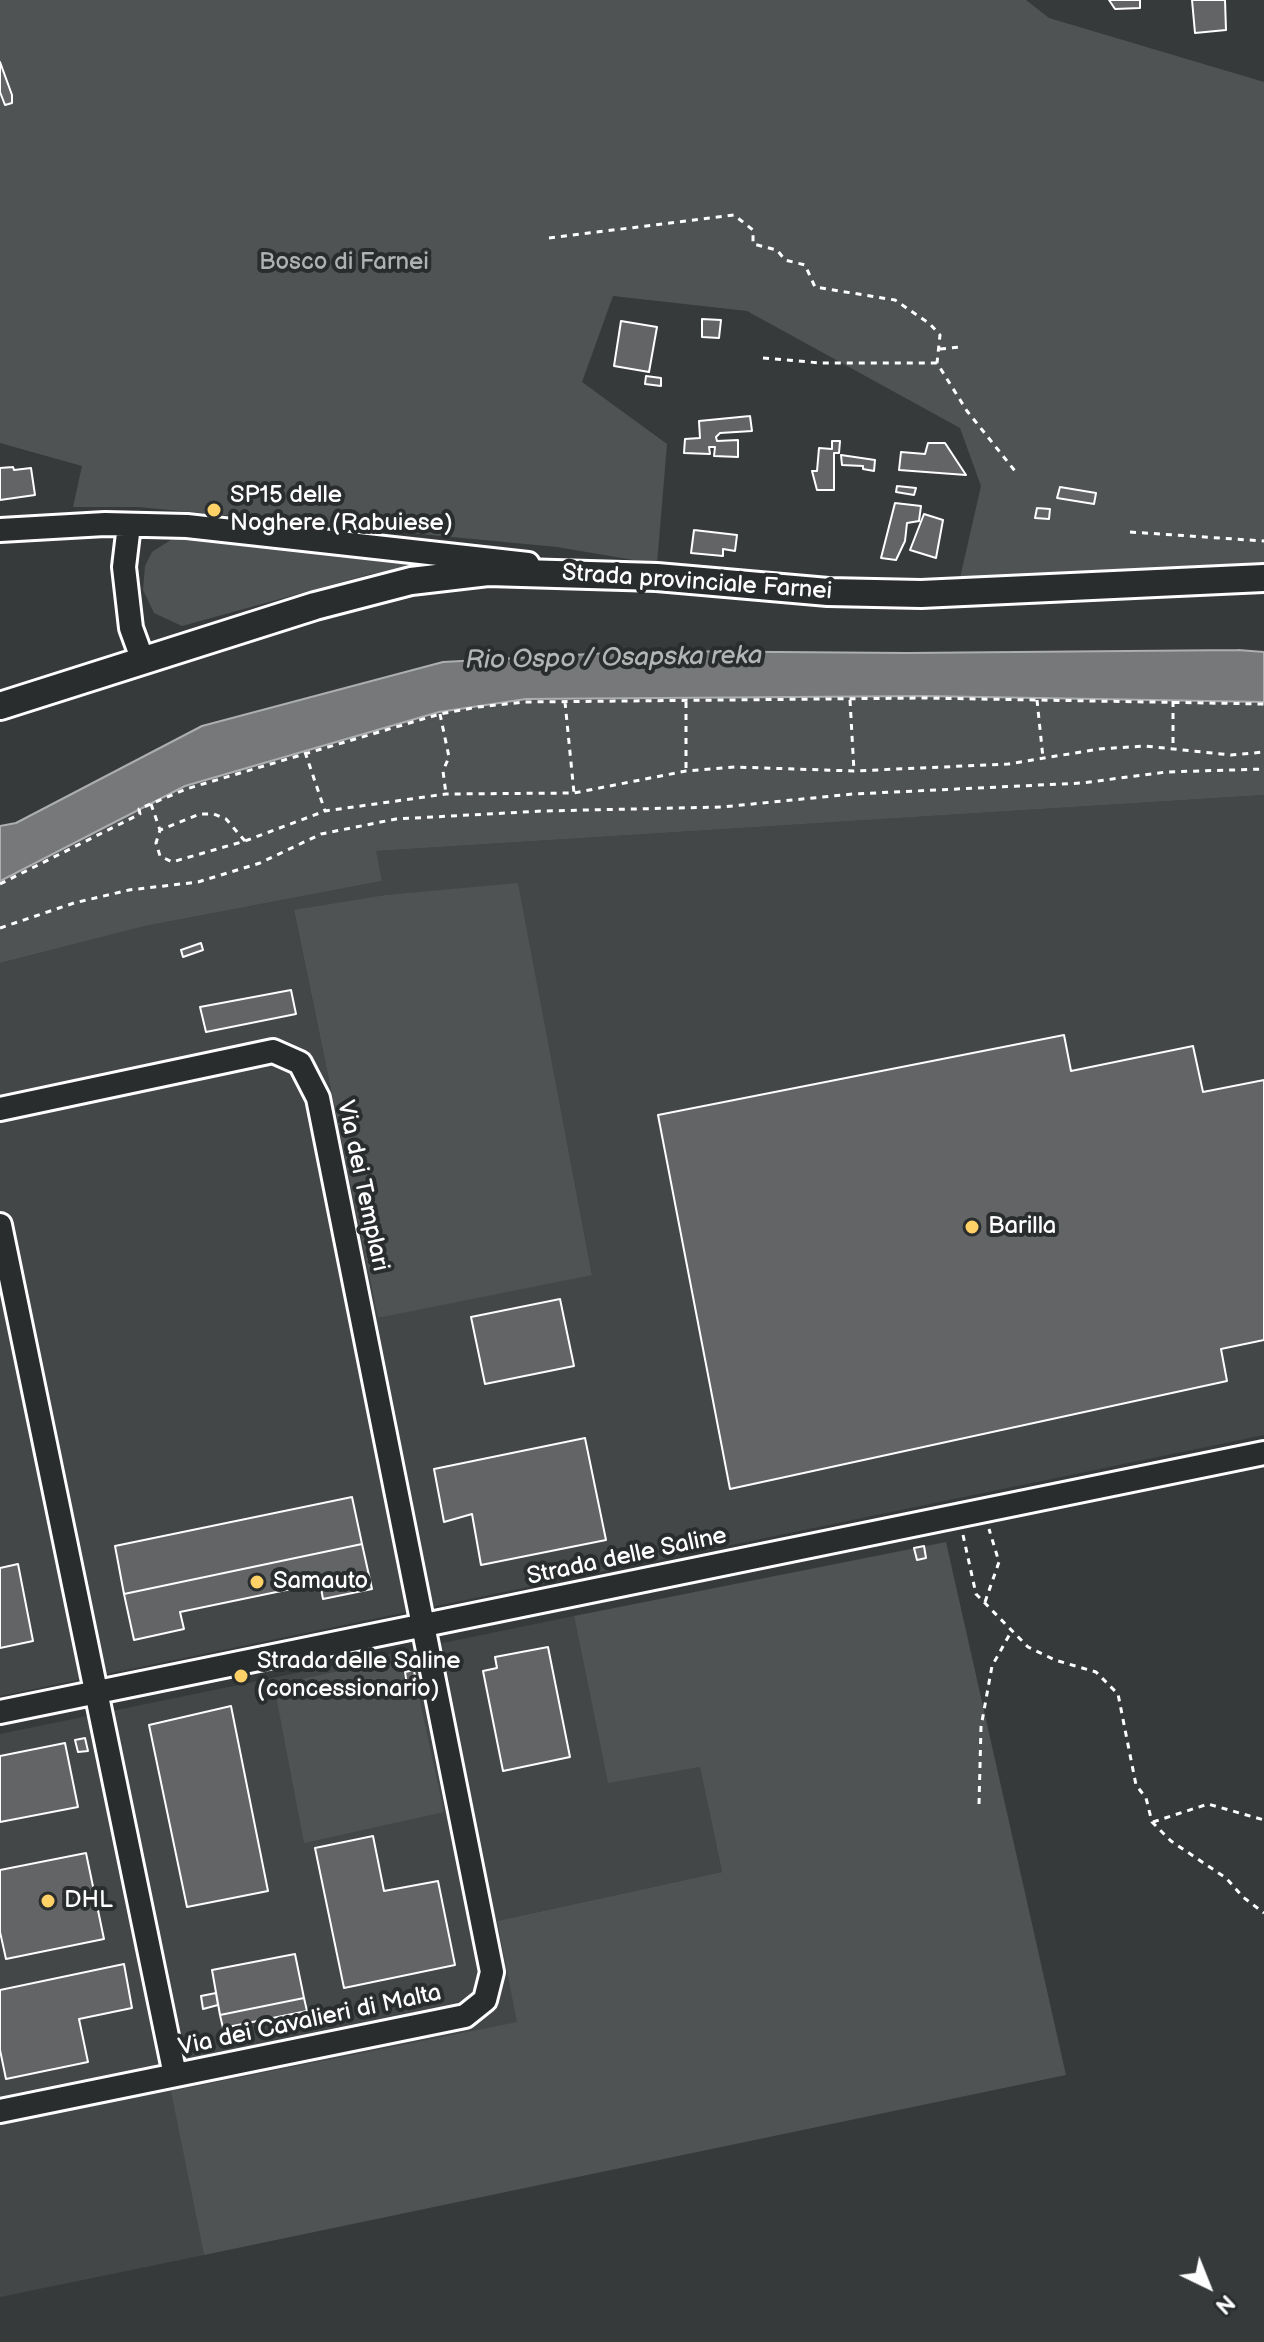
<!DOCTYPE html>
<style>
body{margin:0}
#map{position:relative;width:1264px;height:2342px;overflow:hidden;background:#373a3b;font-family:"Balsamiq Sans",sans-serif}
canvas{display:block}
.north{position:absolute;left:1168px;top:2246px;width:80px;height:80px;-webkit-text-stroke:6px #2a2d2e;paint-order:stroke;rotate:137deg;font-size:22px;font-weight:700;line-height:32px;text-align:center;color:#fff}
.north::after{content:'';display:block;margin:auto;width:28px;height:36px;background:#fff;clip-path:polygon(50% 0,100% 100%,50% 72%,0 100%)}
</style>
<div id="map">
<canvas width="1264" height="2342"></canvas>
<div class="north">N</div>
</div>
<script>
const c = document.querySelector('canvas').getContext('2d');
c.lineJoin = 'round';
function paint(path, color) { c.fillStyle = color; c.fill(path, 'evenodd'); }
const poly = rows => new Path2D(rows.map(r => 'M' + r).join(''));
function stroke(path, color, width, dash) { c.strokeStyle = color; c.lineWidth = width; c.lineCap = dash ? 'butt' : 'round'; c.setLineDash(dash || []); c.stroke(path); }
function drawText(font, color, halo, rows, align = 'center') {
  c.font = font + ' "Balsamiq Sans",sans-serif'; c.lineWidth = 8; c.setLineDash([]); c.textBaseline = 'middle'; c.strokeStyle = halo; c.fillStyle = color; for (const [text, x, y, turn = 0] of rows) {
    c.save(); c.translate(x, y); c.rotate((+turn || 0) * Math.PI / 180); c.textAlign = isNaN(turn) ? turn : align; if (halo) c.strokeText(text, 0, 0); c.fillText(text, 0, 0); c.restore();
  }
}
paint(poly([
 [1264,795,1264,1435,0,1696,0,963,145,926,382,881,375,851],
 [518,884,592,1274,378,1318,294,911,385,895],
 [574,1616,608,1782,700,1767,722,1872,497,1921,518,2022,172,2091,204,2255,0,2297,0,1734]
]), '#444748');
paint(poly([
 [0,0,1026,0,1049,18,1264,82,1264,562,960,578,981,486,960,428,747,311,613,296,582,382,667,444,657,564,557,547,138,507,73,507,82,466,0,443],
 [177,536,444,562,371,574,182,626,154,613,143,590,145,566,152,552],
 [925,696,1264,702,1264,795,376,851,382,881,145,926,0,963,0,881,185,786,304,750,439,712,526,699],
 [518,883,592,1275,378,1318,294,910,385,895],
 [946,1542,1066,2075,204,2255,171,2091,517,2022,497,1921,722,1872,700,1767,608,1783,574,1616],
 [390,1660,402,1665,406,1689,417,1688,444,1812,304,1843,274,1685]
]), '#505354');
const water = poly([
 [1238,650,1264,652,1264,702,925,696,526,699,439,712,185,786,0,881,0,826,16,823,202,726,443,662,647,651,907,653,1238,650]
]);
paint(water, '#767879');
stroke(water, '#adaeaf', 2);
const building = poly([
 [1109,0,1140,0,1140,8,1115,9,1109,0],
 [1192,0,1225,0,1226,30,1195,33,1192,0],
 [0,62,12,95,12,103,5,105,0,92,0,62],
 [702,319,721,320,719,338,702,337,702,319],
 [621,321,657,327,649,372,614,366,621,321],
 [646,376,661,378,661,386,645,384,646,376],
 [750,416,752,431,720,433,716,437,717,441,738,440,738,457,714,456,715,447,709,447,710,454,684,453,685,439,700,438,699,421,750,416],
 [832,441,840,441,839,453,834,453,834,490,817,490,812,471,817,471,819,448,832,449,832,441],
 [928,443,945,443,966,475,899,470,901,452,925,454,928,443],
 [841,455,875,460,874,471,863,469,863,466,842,465,841,455],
 [13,467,14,470,31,468,35,495,0,500,0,468,13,467],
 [897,486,916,488,914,495,896,492,897,486],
 [1060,487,1096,493,1094,504,1057,498,1060,487],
 [895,503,921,506,919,521,907,523,905,541,896,560,881,558,895,503],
 [1037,508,1050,509,1049,519,1035,518,1037,508],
 [924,514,943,520,936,558,910,550,924,514],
 [694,530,737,535,735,551,723,549,723,556,691,553,694,530],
 [201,943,203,950,183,957,181,950,201,943],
 [291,990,296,1014,206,1032,200,1007,291,990],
 [1064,1035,1071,1071,1193,1046,1203,1092,1264,1080,1264,1340,1221,1349,1227,1381,730,1489,658,1115,1064,1035],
 [560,1299,574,1366,485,1384,471,1317,560,1299],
 [585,1438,606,1540,481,1565,472,1514,444,1522,434,1469,585,1438],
 [352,1497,362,1544,124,1594,115,1546,352,1497],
 [362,1544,372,1589,323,1599,320,1583,180,1612,184,1629,134,1640,124,1594,362,1544],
 [924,1546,926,1558,917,1560,914,1548,924,1546],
 [18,1564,33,1641,0,1648,0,1568,18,1564],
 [548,1647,570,1757,503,1771,483,1671,497,1668,495,1657,548,1647],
 [414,1670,416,1683,407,1685,405,1672,414,1670],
 [231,1706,268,1891,187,1907,149,1725,231,1706],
 [85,1738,88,1751,78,1752,75,1740,85,1738],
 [65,1743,78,1807,0,1822,0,1756,65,1743],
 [373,1836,384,1891,438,1881,455,1965,344,1988,315,1848,373,1836],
 [86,1853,104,1939,6,1959,0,1932,0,1870,86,1853],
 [295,1954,304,1998,220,2015,212,1970,295,1954],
 [124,1964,132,2008,79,2019,88,2062,6,2079,0,2050,0,1990,124,1964],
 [216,1993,218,2005,203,2009,201,1996,216,1993],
 [304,1998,307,2011,223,2028,220,2015,304,1998]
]);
paint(building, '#636465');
stroke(building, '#fff', 2);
const minor = poly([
 [129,525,124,567,131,628,143,661],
 [0,530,105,524,187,526,528,564],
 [0,1109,273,1051,300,1063,318,1098,492,1972,485,2000,465,2016,0,2111],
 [0,1225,175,2075],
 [0,1712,1264,1453]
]);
const major = poly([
 [0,706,315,606,411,581,488,572,657,577,828,592,921,594,1264,578]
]);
stroke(minor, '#fff', 28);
stroke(major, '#fff', 32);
stroke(poly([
 [549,238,734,215,753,230,753,244,777,250,785,260,805,265,815,287,895,300,930,324,940,335,937,363,967,411,1015,471],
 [940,349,960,347],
 [763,358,821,363,937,363],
 [1130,532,1264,541],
 [850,700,854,771],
 [1037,700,1043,758],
 [1173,701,1173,748],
 [565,702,574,793],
 [686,702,686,770],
 [440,714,449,757,443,771,446,794],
 [305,752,325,811],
 [151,804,160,830],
 [245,841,226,819,214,814,200,814,160,830,156,843,160,856,172,862,245,841,325,811,446,794,574,793,686,771,735,767,854,771,1008,764,1099,749,1145,746,1231,755,1264,752],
 [0,884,140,814,139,809,186,789,440,714,478,707,525,702,923,698,1264,704],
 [0,928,74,903,129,890,198,882,260,863,321,834,396,819,543,811,722,807,853,794,1082,783,1166,772,1264,769],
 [963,1535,976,1594,1028,1647,1055,1660,1096,1672,1118,1694,1136,1785,1146,1798,1152,1822,1171,1841,1226,1878,1243,1897,1264,1913],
 [985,1602,999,1562,989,1529],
 [979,1804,981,1727,992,1666,1012,1630],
 [1153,1822,1208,1804,1264,1820]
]), '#fff', 3, [6, 6]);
stroke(minor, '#2a2d2e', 22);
stroke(major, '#2a2d2e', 26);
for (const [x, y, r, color] of [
 [214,510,8,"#ffd166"],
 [972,1227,8,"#ffd166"],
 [257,1582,8,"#ffd166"],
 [241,1676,8,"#ffd166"],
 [48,1901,8,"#ffd166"]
]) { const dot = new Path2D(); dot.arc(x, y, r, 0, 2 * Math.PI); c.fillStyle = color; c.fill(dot); stroke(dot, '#2a2d2e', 3); }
drawText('24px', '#b0b2b2', '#2a2d2e', [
 ["Bosco di Farnei",344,263]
]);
drawText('24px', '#fff', '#2a2d2e', [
 ["SP15 delle",230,496],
 ["Noghere (Rabuiese)",230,524],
 ["Barilla",988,1227],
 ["Samauto",273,1582],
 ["Strada delle Saline",257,1662],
 ["(concessionario)",257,1690],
 ["DHL",64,1901]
], 'left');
drawText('24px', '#fff', '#2a2d2e', [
 ["Strada provinciale Farnei",697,583,4],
 ["Via dei Templari",362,1186,78],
 ["Strada delle Saline",627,1557,-12],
 ["Via dei Cavalieri di Malta",310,2021,-12]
]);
drawText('italic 26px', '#b4b5b5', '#2a2d2e', [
 ["Rio Ospo / Osapska reka",614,659,-1]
]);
</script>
